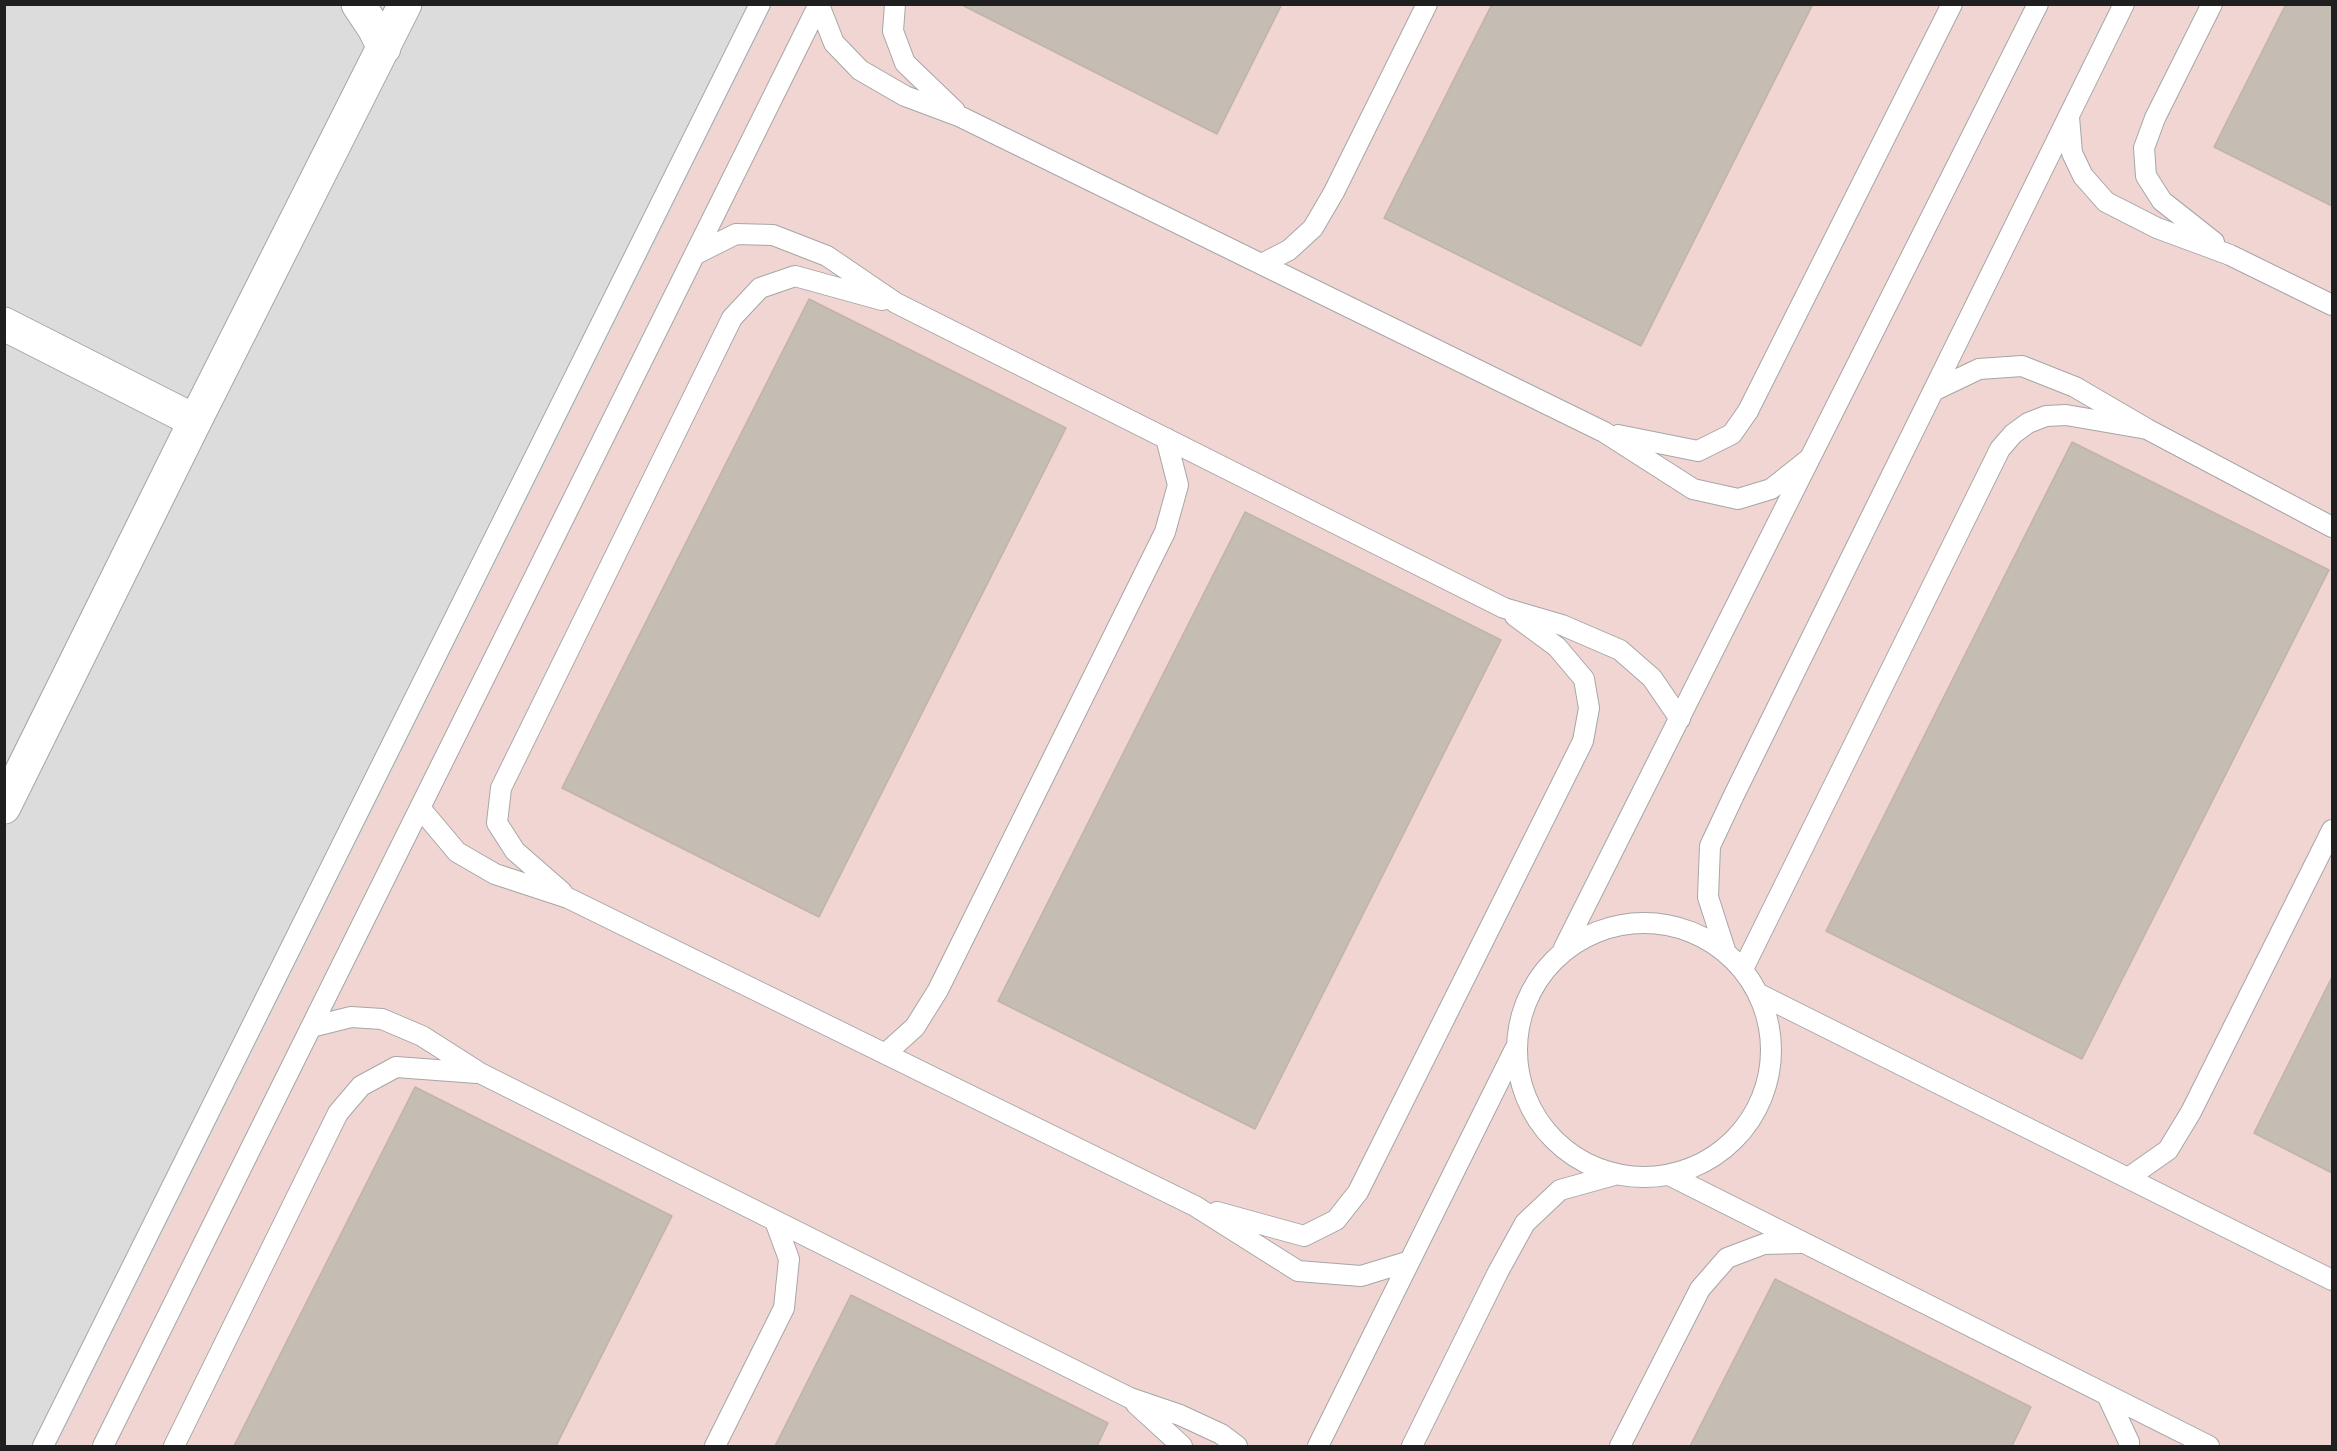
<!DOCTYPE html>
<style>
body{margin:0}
#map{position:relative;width:2337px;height:1451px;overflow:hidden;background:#f0ece4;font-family:Mulish,sans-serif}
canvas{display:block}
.frame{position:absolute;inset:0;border:6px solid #1f1f1f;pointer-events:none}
</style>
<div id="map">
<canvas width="2337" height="1451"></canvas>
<div class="frame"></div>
</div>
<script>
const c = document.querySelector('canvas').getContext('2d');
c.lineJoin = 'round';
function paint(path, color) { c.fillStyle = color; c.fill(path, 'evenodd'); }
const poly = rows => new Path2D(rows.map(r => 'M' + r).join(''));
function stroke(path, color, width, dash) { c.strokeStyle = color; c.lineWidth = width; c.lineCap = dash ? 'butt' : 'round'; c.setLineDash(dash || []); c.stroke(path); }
paint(poly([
 [5,5,2332,5,2332,1446,5,1446]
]), '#dddcdc');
paint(poly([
 [773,5,2332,5,2332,1446,57,1446]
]), '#f1d5d3');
const building = poly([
 [960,4,1282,4,1217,134,960,4],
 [1492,4,1813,4,1641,346,1384,218,1492,4],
 [2286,4,2332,4,2332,206,2214,147,2286,4],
 [809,299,1066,428,819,917,562,788,809,299],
 [2072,442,2329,570,2082,1059,1826,931,2072,442],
 [1245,512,1501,640,1255,1129,998,1001,1245,512],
 [2332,977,2332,1173,2254,1133,2332,977],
 [415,1087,672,1216,556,1446,234,1446,415,1087],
 [1775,1279,2031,1407,2012,1446,1690,1446,1775,1279],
 [851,1295,1108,1423,1097,1446,775,1446,851,1295]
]);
paint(building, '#c5bcb4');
stroke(building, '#c2b3a6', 1.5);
const service = poly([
 [895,4,893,31,905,63,955,111],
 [2212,4,2155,118,2144,148,2146,176,2162,201,2214,242],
 [819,5,834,43,860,70,905,96,961,117,1604,432,1693,489,1738,499,1771,489,1810,458],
 [2069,117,2072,153,2083,176,2106,202,2157,228,2230,255,2332,305],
 [696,254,736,234,773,235,827,256,896,303,1504,608,1562,625,1620,650,1652,678,1680,719],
 [1262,264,1289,250,1313,228,1334,192,1427,4],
 [1933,391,1979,369,2022,366,2075,387,2147,429,2332,527],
 [1618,435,1698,451,1732,434,1748,411,1952,4],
 [420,808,457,852,495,874,568,898,1195,1206,1298,1271,1361,1276,1410,1261],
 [562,892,515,851,497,823,501,788,732,318,760,288,795,276,882,300],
 '1517 1050a127 127 0 1 1 254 0a127 127 0 1 1-254 0Z',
 [1564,948,2038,4],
 [1725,950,1708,897,1710,846,1734,795,2124,4],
 [1743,969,2000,449,2013,434,2028,423,2046,416,2066,415,2147,429],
 [1761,995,2332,1280],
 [311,1027,351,1017,382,1019,422,1036,480,1073,1130,1398,1180,1415,1221,1434,1237,1446],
 [885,1054,915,1027,938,990,1165,532,1178,485,1166,438],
 [1671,1176,2209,1446],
 [2128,1178,2168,1150,2191,1112,2332,830],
 [1217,1212,1304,1236,1336,1220,1358,1192,1583,741,1589,708,1584,679,1557,647,1515,616],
 [2107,1395,2129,1442,2129,1446],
 [1136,1404,1182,1446],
 [43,1446,760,4],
 [103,1446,819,4],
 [174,1446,338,1113,361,1086,396,1067,477,1073],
 [715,1446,784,1308,789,1259,775,1221],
 [1318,1446,1515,1049],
 [1412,1446,1498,1272,1525,1223,1560,1190,1614,1175],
 [1620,1446,1700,1289,1727,1258,1764,1244,1801,1243]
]);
const minor = poly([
 [358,4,374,28,384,48],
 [4,324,195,421],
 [4,807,195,421,405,4]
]);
stroke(service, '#a6a6a6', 22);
stroke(minor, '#a6a6a6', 35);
stroke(service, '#fff', 20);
stroke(minor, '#fff', 33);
</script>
